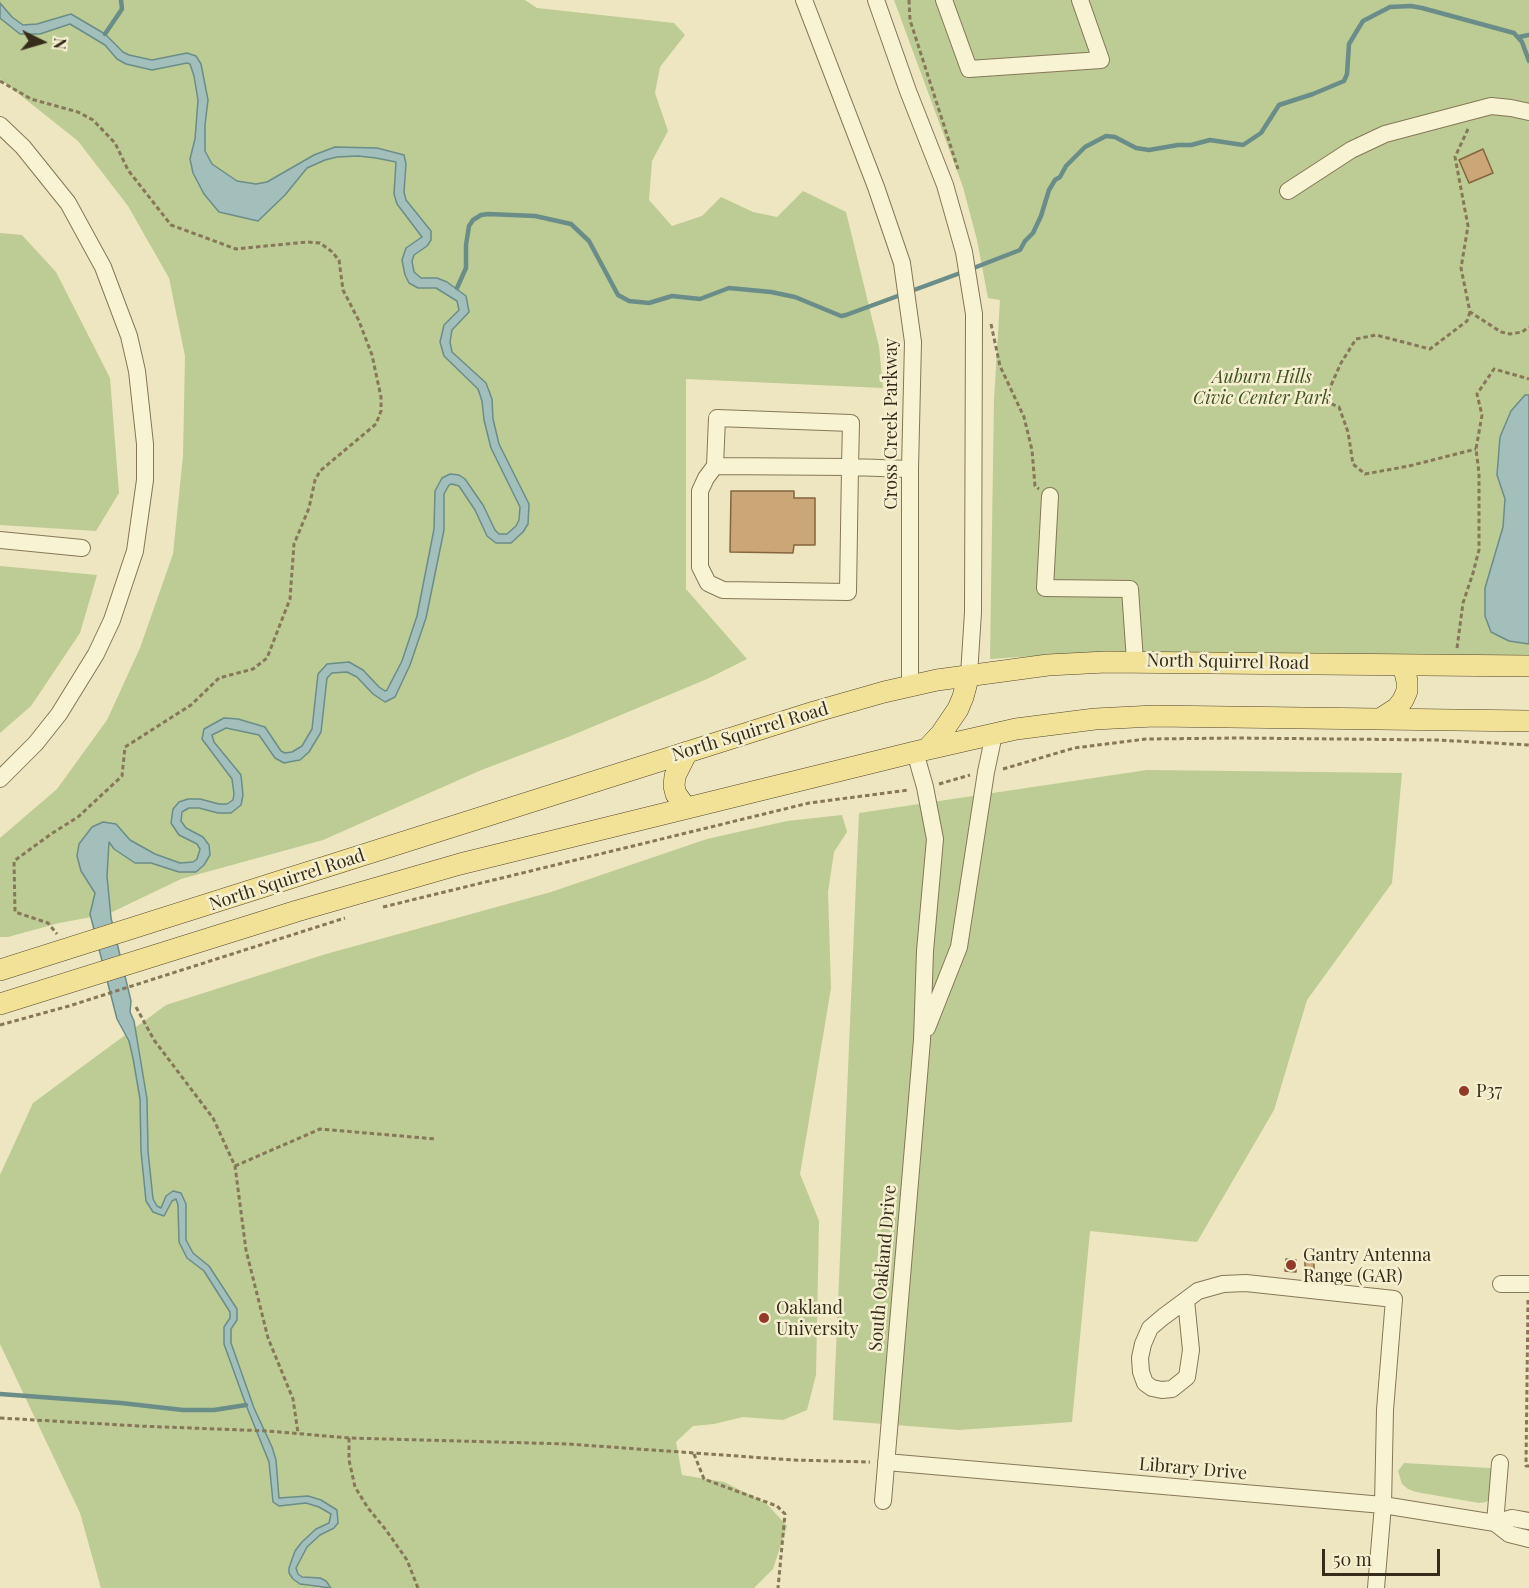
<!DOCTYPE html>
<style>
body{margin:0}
#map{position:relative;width:1529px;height:1588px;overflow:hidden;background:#ede6c0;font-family:"Playfair Display",serif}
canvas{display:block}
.north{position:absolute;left:12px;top:12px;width:60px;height:60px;-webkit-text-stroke:4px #f5efcf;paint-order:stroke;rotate:95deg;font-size:16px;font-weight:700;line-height:24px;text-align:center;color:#362c1c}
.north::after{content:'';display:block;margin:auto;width:21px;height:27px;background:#362c1c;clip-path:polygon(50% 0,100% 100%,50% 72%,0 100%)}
.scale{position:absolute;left:1322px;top:1549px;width:118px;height:27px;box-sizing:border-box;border:3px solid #362c1c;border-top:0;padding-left:8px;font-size:18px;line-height:21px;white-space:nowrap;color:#362c1c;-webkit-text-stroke:4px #f5efcf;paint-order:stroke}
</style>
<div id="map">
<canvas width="1529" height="1588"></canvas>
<div class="north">N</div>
<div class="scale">50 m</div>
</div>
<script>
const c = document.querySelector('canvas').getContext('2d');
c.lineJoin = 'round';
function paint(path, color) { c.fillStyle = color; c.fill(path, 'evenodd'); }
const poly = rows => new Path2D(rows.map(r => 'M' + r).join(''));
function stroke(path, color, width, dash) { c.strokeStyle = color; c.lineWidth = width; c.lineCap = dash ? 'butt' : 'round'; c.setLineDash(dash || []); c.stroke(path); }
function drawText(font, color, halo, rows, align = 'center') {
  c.font = font + ' "Playfair Display",serif'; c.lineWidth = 5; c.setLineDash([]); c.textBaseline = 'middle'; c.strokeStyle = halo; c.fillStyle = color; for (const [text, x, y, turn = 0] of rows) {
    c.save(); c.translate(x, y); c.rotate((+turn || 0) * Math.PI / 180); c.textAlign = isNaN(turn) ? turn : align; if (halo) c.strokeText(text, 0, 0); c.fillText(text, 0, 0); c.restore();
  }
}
paint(poly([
 [0,0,525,0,537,8,674,23,685,35,660,67,655,93,668,131,652,161,649,200,672,226,702,216,721,197,753,212,777,217,803,191,846,212,879,347,883,388,686,379,686,589,747,659,707,679,568,737,479,771,323,840,181,879,108,914,59,923,8,937,0,937,0,838,57,789,107,720,140,648,173,554,183,456,185,356,169,278,128,206,78,141,0,79],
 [894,0,1529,0,1529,659,1064,654,990,659,994,400,1000,300,988,298,977,240,963,187],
 [0,233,22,235,56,272,110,378,119,493,96,531,0,525],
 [0,566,97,575,80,633,31,706,0,733],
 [1147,770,1402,773,1392,883,1307,1000,1274,1110,1197,1242,1090,1231,1072,1422,959,1430,833,1420,859,813],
 [842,815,847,832,834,852,828,892,831,988,800,1174,819,1221,816,1375,807,1410,783,1420,743,1417,714,1424,693,1426,676,1442,682,1475,724,1482,766,1503,787,1526,773,1569,754,1588,101,1588,80,1513,0,1344,0,1175,33,1103,166,1005,326,954,551,892,707,839,787,821],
 [1404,1463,1490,1468,1494,1472,1490,1499,1486,1502,1479,1503,1416,1492,1408,1489,1402,1484,1398,1471]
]), '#bdcb94');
const water = poly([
 [0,3,12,17,23,25,37,24,71,14,105,34,123,52,129,55,152,60,187,53,196,56,201,64,208,100,205,125,205,151,212,164,237,181,256,184,267,182,314,155,335,147,377,148,404,155,406,164,404,192,406,200,431,231,431,240,427,246,414,255,412,261,414,272,421,278,437,278,447,282,466,296,469,312,452,330,450,342,452,352,486,383,492,399,493,419,499,444,529,504,528,524,523,532,511,543,496,543,487,536,475,510,459,486,452,484,449,485,444,494,444,530,426,618,410,665,395,697,385,702,373,694,357,677,347,672,332,673,327,678,321,732,309,752,300,760,294,761,284,763,275,758,259,735,226,728,212,735,214,742,241,775,243,795,241,805,231,813,218,813,199,808,189,808,182,812,181,821,186,828,203,837,209,845,210,855,204,865,196,872,179,872,151,863,135,863,114,849,109,842,107,876,111,918,131,1001,130,1012,134,1021,147,1099,148,1151,153,1199,157,1206,161,1208,166,1196,173,1191,181,1193,186,1204,186,1240,193,1253,209,1266,237,1309,237,1320,231,1329,231,1343,254,1408,272,1447,276,1460,279,1498,308,1496,321,1500,337,1510,338,1523,334,1528,320,1535,307,1547,296,1568,298,1574,302,1577,320,1578,326,1581,331,1588,300,1584,293,1579,289,1573,289,1568,295,1551,302,1542,316,1529,329,1523,331,1514,319,1507,306,1503,279,1506,273,1502,269,1462,246,1405,224,1344,224,1327,230,1318,230,1312,204,1271,187,1258,179,1242,178,1205,176,1199,172,1201,164,1216,153,1212,146,1201,141,1151,140,1099,133,1058,129,1041,117,1019,90,914,95,893,81,871,77,856,79,844,92,827,103,822,116,824,130,840,155,854,180,863,193,862,197,859,200,849,197,844,179,835,171,823,173,809,179,802,188,799,200,799,219,804,227,804,233,800,234,794,232,779,202,739,204,729,224,718,238,719,265,727,281,751,285,753,292,752,302,746,312,729,318,674,327,664,349,662,363,670,379,687,385,691,387,690,402,661,417,616,434,529,435,491,442,478,450,474,459,475,465,479,483,505,495,530,499,534,507,534,516,526,519,520,520,507,491,448,484,420,482,401,478,389,444,356,440,342,444,325,459,310,457,301,436,288,418,288,409,283,405,275,402,260,406,248,422,237,397,204,394,194,396,162,376,158,358,156,337,157,325,160,307,168,285,195,258,221,219,212,204,194,193,173,190,159,195,139,198,100,194,76,190,64,187,63,152,70,126,64,117,59,105,45,70,24,40,34,20,34,0,18,0,3],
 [1525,395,1529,395,1529,644,1509,641,1491,632,1485,616,1485,588,1503,527,1505,499,1497,475,1500,437,1511,411,1525,395]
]);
paint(water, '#a3bfbb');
stroke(water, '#6a8d89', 1.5);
stroke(poly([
 [105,34,122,9,121,0],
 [1519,37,1529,35],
 [971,269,1020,250,1025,241,1033,233,1041,216,1049,190,1055,180,1060,177,1066,166,1085,147,1106,136,1115,137,1136,148,1149,150,1178,145,1191,145,1210,140,1243,145,1261,133,1279,105,1313,94,1344,81,1347,74,1349,44,1358,29,1363,21,1390,7,1411,6,1422,8,1514,33,1522,42,1529,61],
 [457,288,466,268,466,245,469,226,473,220,481,215,488,214,535,216,571,224,589,241,618,295,629,301,649,303,672,296,700,299,729,288,771,292,795,297,841,316,846,315,963,272],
 [0,1394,121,1403,183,1410,214,1410,246,1405]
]), '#6a8d89', 4.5);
const building = poly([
 [1483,149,1493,173,1469,183,1459,160,1483,149],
 [731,491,794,491,794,498,815,498,815,545,794,545,793,553,730,552,731,491],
 [1286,1259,1296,1260,1296,1272,1285,1271,1286,1259],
 [1305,1260,1314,1260,1314,1272,1305,1272,1305,1260]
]);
paint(building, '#cba676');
stroke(building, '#85653e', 1.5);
const minor = poly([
 [804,0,876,187,902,263,913,342,910,469,910,686],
 [876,0,908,91,945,185,964,252,974,314,973,612,969,675],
 [944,0,969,69,1101,60,1080,0],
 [0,125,23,147,68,203,103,267,129,336,137,371,145,444,145,480,135,551,112,620,96,654,59,714,36,743,0,779],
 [1288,191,1351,150,1385,134,1491,106,1511,108,1529,112],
 [715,466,850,467,851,423,717,418,715,466,706,478,700,491,700,567,708,583,723,590,848,592,850,467,910,469],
 [1050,496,1045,588,1130,589,1135,661],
 [0,540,82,548],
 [927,1028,959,947,986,772,994,734],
 [1501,1284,1529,1284],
 [1186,1300,1191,1350,1187,1377,1172,1389,1162,1390,1152,1388,1145,1383,1141,1372,1140,1358,1143,1344,1150,1328,1163,1317,1186,1300,1198,1291,1223,1284,1246,1283,1394,1299,1385,1410,1383,1505,1376,1588],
 [886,1462,1383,1505,1495,1523,1512,1518,1529,1521],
 [883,1501,922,1040,925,951,935,839,925,787,915,752],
 [1495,1523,1500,1463],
 [1495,1523,1509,1534,1529,1539]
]);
const major = poly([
 [1380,719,1397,708,1403,700,1407,691,1407,681,1403,665],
 [927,749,941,734,958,709,963,697,969,675],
 [686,808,676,794,674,786,675,776,687,752],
 [0,970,814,712,884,692,937,680,1048,665,1106,662,1529,666],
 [0,1004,297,911,460,864,915,752,1016,729,1095,719,1154,716,1529,721]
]);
stroke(minor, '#867758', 18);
stroke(major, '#54442d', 22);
stroke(poly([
 [909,0,910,20,958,169],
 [0,81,31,99,78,112,93,120,115,143,128,170,171,225,236,249,307,242,320,243,331,251,339,260,343,290,359,321,372,355,381,397,381,411,376,424,320,471,315,480,309,508,294,544,290,599,267,658,253,669,219,678,191,705,125,747,122,776,78,817,51,834,14,861,15,912,48,923,57,934],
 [1468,129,1455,157,1468,226,1461,268,1470,312,1501,332,1510,334,1522,332,1529,327],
 [1470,312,1467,321,1430,349,1376,335,1356,339,1341,363,1324,401,1339,407,1348,432,1353,464,1365,474,1409,466,1476,449],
 [991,324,1000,366,1024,417,1032,450,1035,486,1039,489],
 [1457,648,1463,603,1473,573,1479,550,1479,473,1476,449,1482,415,1477,394,1494,369,1529,379],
 [1003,769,1074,748,1146,739,1238,738,1437,740,1529,745],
 [939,784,970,775],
 [383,907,809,803,909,790],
 [136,1007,154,1040,213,1118,235,1166,246,1250,268,1338,293,1399,298,1433],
 [0,1025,69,1006,345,918],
 [235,1166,320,1129,436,1139],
 [1528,1300,1526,1466,1529,1466],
 [0,1418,139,1426,268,1431,349,1438,568,1444,793,1460,870,1462],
 [349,1438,349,1460,355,1487,368,1508,386,1530,407,1560,418,1588],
 [694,1454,704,1479,777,1506,785,1514,778,1588]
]), '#867758', 3, [4.5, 3]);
stroke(minor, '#f8f3d3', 16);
stroke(major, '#f1e297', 21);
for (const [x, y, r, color] of [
 [1464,1091,6,"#943829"],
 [1291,1265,6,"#943829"],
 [764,1318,6,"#943829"]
]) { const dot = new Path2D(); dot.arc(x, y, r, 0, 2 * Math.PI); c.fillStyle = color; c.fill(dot); stroke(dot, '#f5efcf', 2); }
drawText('italic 18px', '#3f5223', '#f5efcf', [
 ["Auburn Hills",1262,377],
 ["Civic Center Park",1262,398]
]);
drawText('18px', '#362c1c', '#f5efcf', [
 ["Cross Creek Parkway",891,424,-90],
 ["North Squirrel Road",1228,662,1],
 ["North Squirrel Road",750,732,-17],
 ["North Squirrel Road",287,880,-18],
 ["South Oakland Drive",883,1268,-85],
 ["Library Drive",1193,1469,5]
]);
drawText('18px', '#362c1c', '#f5efcf', [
 ["P37",1476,1091],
 ["Gantry Antenna",1303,1255],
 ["Range (GAR)",1303,1276],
 ["Oakland",776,1308],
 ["University",776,1329]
], 'left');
</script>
